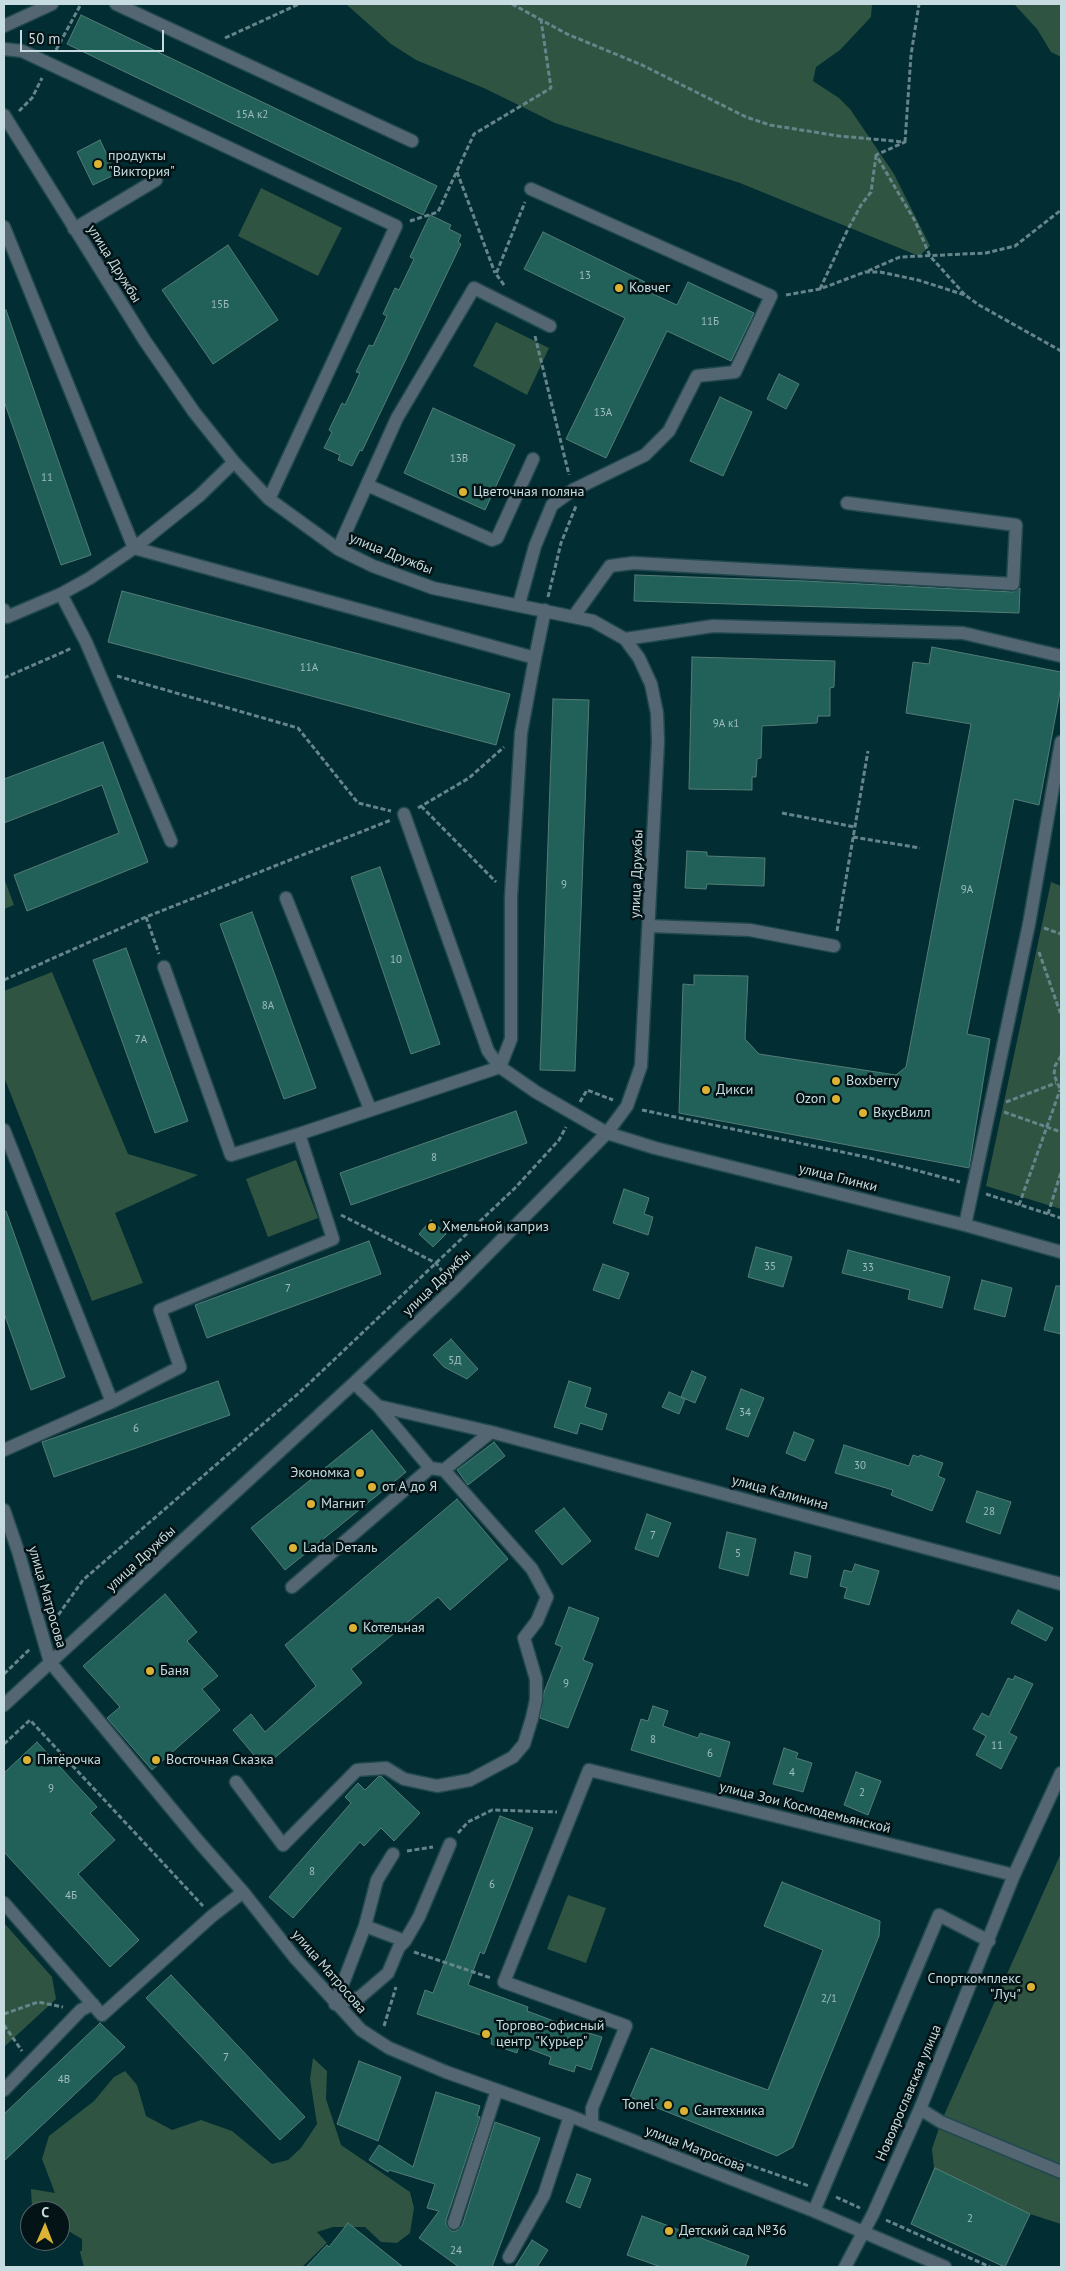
<!DOCTYPE html>
<meta charset="utf-8">
<style>
body{margin:0}
#map{position:relative;width:1065px;height:2271px;overflow:hidden;background:#022d33;font-family:"PT Sans",sans-serif}
canvas{display:block}
.frame{position:absolute;inset:0;border:5px solid #c7dce0;pointer-events:none}
.north{position:absolute;left:20px;top:2201px;width:50px;height:50px;box-sizing:border-box;background:#041315;border:1px solid #526366;border-radius:50%;rotate:1deg;font-size:14px;font-weight:700;line-height:20px;text-align:center;color:#c7dce0}
.north::after{content:'';display:block;margin:auto;width:18px;height:22px;background:#dbb233;clip-path:polygon(50% 0,100% 100%,50% 72%,0 100%)}
.scale{position:absolute;left:20px;top:30px;width:144px;height:22px;box-sizing:border-box;border:2px solid #c7dce0;border-top:0;padding-left:6px;font-size:15px;line-height:18px;white-space:nowrap;color:#c7dce0;-webkit-text-stroke:4px #041315;paint-order:stroke}
</style>
<div id="map">
<canvas width="1065" height="2271"></canvas>
<div class="frame"></div>
<div class="north">С</div>
<div class="scale">50 m</div>
</div>
<script>
const c = document.querySelector('canvas').getContext('2d');
c.lineJoin = 'round';
function paint(path, color) { c.fillStyle = color; c.fill(path, 'evenodd'); }
const poly = rows => new Path2D(rows.map(r => 'M' + r).join(''));
function stroke(path, color, width, dash) { c.strokeStyle = color; c.lineWidth = width; c.lineCap = dash ? 'butt' : 'round'; c.setLineDash(dash || []); c.stroke(path); }
function drawText(font, color, halo, rows, align = 'center') {
  c.font = font + ' "PT Sans",sans-serif'; c.lineWidth = 5; c.setLineDash([]); c.textBaseline = 'middle'; c.strokeStyle = halo; c.fillStyle = color; for (const [text, x, y, turn = 0] of rows) {
    c.save(); c.translate(x, y); c.rotate((+turn || 0) * Math.PI / 180); c.textAlign = isNaN(turn) ? turn : align; if (halo) c.strokeText(text, 0, 0); c.fillText(text, 0, 0); c.restore();
  }
}
paint(poly([
 [346,4,872,4,871,17,840,50,816,67,813,81,839,98,850,109,894,174,930,246,919,256,740,183,555,123,486,89,416,60,391,44],
 [1014,4,1061,4,1061,57,1051,52,1037,29],
 [261,188,342,228,318,276,238,236],
 [496,322,549,348,527,395,473,366],
 [4,878,14,905,4,909],
 [1051,882,1061,886,1061,1209,986,1186],
 [52,972,128,1154,198,1175,115,1213,143,1283,92,1301,4,1077,4,991],
 [296,1160,318,1218,268,1237,246,1179],
 [1061,1853,1061,2224,1030,2214,1004,2267,911,2224,934,2168,932,2149,941,2122],
 [568,1895,606,1908,586,1963,547,1949],
 [4,1923,52,1977,56,1999,4,2047],
 [313,2058,327,2071,326,2099,341,2145,410,2192,414,2208,410,2233,397,2243,381,2242,365,2227,333,2227,317,2232,327,2243,302,2267,84,2267,80,2252,82,2250,82,2239,60,2226,60,2211,36,2211,32,2208,31,2189,55,2193,42,2159,49,2136,94,2101,114,2077,125,2071,137,2085,146,2116,172,2130,201,2120,232,2131,272,2164,288,2160,301,2148,317,2124,310,2079]
]), '#2f5542');
const building = poly([
 [81,15,437,186,423,215,67,44,81,15],
 [100,140,116,174,93,185,77,152,100,140],
 [430,215,451,225,449,229,461,235,458,242,461,244,362,451,360,450,352,466,338,460,340,455,324,448,332,432,329,430,342,403,345,405,360,373,356,372,369,345,373,346,387,316,383,314,395,288,399,290,414,259,410,257,430,215],
 [543,232,645,282,642,289,677,305,688,282,754,313,731,361,667,331,606,458,566,439,625,318,524,269,543,232],
 [228,245,278,320,213,364,162,290,228,245],
 [6,310,91,555,61,565,4,401,4,311,6,310],
 [779,374,799,384,786,409,767,399,779,374],
 [720,397,752,412,723,476,690,461,720,397],
 [433,408,515,445,485,510,404,473,433,408],
 [635,575,805,581,1013,592,1020,588,1019,613,634,601,635,575],
 [122,591,510,694,496,745,108,642,122,591],
 [932,647,1061,672,1061,687,1039,805,1014,799,967,1034,990,1039,969,1168,679,1113,683,984,694,985,694,975,748,976,745,1039,759,1054,896,1075,906,1067,971,724,906,713,913,662,929,664,932,647],
 [692,657,835,661,834,687,830,688,830,716,818,716,817,723,762,726,761,758,757,759,756,777,752,777,752,790,689,789,692,657],
 [553,699,589,700,575,1071,540,1070,553,699],
 [103,742,148,862,27,911,14,875,119,833,102,785,4,823,4,779,103,742],
 [687,851,707,852,707,856,765,858,764,886,707,884,706,889,685,888,687,851],
 [380,867,440,1044,411,1054,351,877,380,867],
 [252,912,316,1088,284,1099,220,924,252,912],
 [126,948,188,1121,155,1133,93,960,126,948],
 [516,1111,527,1143,351,1205,340,1173,516,1111],
 [624,1189,649,1198,644,1214,653,1217,648,1235,613,1223,624,1189],
 [4,1211,6,1211,65,1377,31,1390,4,1313,4,1211],
 [431,1220,446,1234,433,1247,419,1234,431,1220],
 [369,1241,381,1274,207,1338,195,1305,369,1241],
 [756,1247,792,1257,783,1287,748,1277,756,1247],
 [848,1250,950,1277,942,1308,908,1299,910,1290,842,1273,848,1250],
 [603,1264,629,1273,619,1299,593,1290,603,1264],
 [982,1280,1012,1288,1005,1317,974,1309,982,1280],
 [1056,1286,1061,1286,1061,1334,1044,1330,1056,1286],
 [451,1339,478,1369,467,1379,444,1367,433,1355,451,1339],
 [692,1371,706,1377,695,1403,681,1397,692,1371],
 [218,1381,230,1415,54,1477,42,1442,218,1381],
 [569,1381,591,1388,585,1407,607,1414,602,1430,580,1423,577,1434,554,1427,569,1381],
 [741,1389,764,1398,748,1437,726,1429,741,1389],
 [669,1392,685,1399,679,1414,662,1407,669,1392],
 [372,1430,406,1472,285,1570,251,1528,372,1430],
 [794,1432,814,1440,805,1461,786,1453,794,1432],
 [494,1442,505,1456,468,1485,457,1470,494,1442],
 [844,1445,909,1466,913,1455,919,1457,920,1455,943,1463,938,1476,945,1479,932,1511,891,1495,893,1490,835,1473,844,1445],
 [977,1491,1011,1502,1000,1534,966,1522,977,1491],
 [457,1499,508,1559,450,1610,438,1597,351,1669,362,1683,264,1767,233,1730,251,1714,265,1732,316,1686,285,1645,457,1499],
 [564,1508,591,1541,562,1565,535,1531,564,1508],
 [647,1514,671,1523,658,1557,635,1549,647,1514],
 [727,1532,756,1539,748,1576,719,1568,727,1532],
 [795,1552,811,1556,807,1578,790,1574,795,1552],
 [855,1564,879,1571,869,1605,844,1598,847,1588,840,1586,844,1570,852,1572,855,1564],
 [165,1594,197,1632,187,1641,218,1676,202,1689,220,1710,152,1770,107,1718,120,1707,83,1666,165,1594],
 [569,1607,599,1618,583,1660,593,1664,568,1728,540,1718,544,1692,562,1647,555,1644,569,1607],
 [1018,1610,1053,1628,1046,1641,1011,1623,1018,1610],
 [1015,1676,1033,1684,1009,1733,1017,1737,1001,1769,976,1755,986,1736,973,1729,982,1713,989,1717,1008,1678,1013,1680,1015,1676],
 [653,1706,668,1711,663,1726,698,1738,700,1733,730,1742,720,1777,631,1750,641,1719,648,1721,653,1706],
 [37,1742,97,1807,90,1813,115,1840,78,1874,139,1940,110,1967,4,1852,4,1773,37,1742],
 [784,1748,798,1753,796,1758,812,1763,803,1792,773,1784,784,1748],
 [856,1772,881,1781,868,1815,844,1805,856,1772],
 [381,1776,420,1813,394,1841,381,1828,364,1846,360,1842,293,1918,269,1897,351,1803,345,1797,358,1783,365,1790,378,1777,381,1776],
 [500,1816,533,1828,484,1954,480,1952,468,1985,528,2007,527,2011,562,2024,564,2020,584,2027,582,2031,602,2037,591,2070,576,2065,574,2072,549,2064,551,2057,519,2045,517,2053,491,2044,492,2039,417,2014,425,1990,433,1993,500,1816],
 [782,1882,880,1921,879,1936,793,2147,777,2156,630,2097,651,2048,768,2090,823,1950,764,1926,782,1882],
 [171,1975,305,2117,280,2140,146,1998,171,1975],
 [100,2023,125,2047,4,2161,4,2114,100,2023],
 [359,2061,401,2077,378,2141,337,2124,359,2061],
 [436,2092,480,2106,477,2116,480,2117,446,2220,446,2225,451,2231,456,2231,462,2226,495,2122,540,2138,492,2267,459,2267,419,2238,439,2211,427,2208,435,2184,389,2170,388,2172,369,2160,379,2145,413,2167,436,2092],
 [935,2168,1030,2214,1005,2267,911,2224,935,2168],
 [577,2174,591,2179,580,2208,566,2202,577,2174],
 [642,2216,749,2256,745,2267,661,2267,627,2255,642,2216],
 [348,2223,403,2267,306,2267,327,2245,329,2247,348,2223],
 [532,2240,548,2250,537,2267,515,2267,532,2240]
]);
paint(building, '#226159');
stroke(building, '#547c76', 1);
const minor = poly([
 [116,4,412,141],
 [4,26,52,4],
 [4,49,22,51,396,226,269,499],
 [4,115,145,341,194,412,234,462,269,499,338,549,373,566,433,588,593,621,625,639,639,658,651,684,657,713,658,742,641,1066,627,1106,607,1133,454,1288,354,1383,4,1705],
 [4,227,134,548,535,658,545,610],
 [74,229,156,180],
 [367,485,492,540,497,538,499,534,533,459],
 [338,549,397,418,474,288,550,326],
 [61,594,86,642,171,841],
 [519,604,535,546,552,505,573,490,645,455,669,431,697,376,735,372,771,296,531,189],
 [4,610,7,617,61,594,90,578,134,548,199,496,234,462],
 [574,616,610,566,633,563,1013,584,1016,525,847,503],
 [625,639,713,626,963,633,1061,656],
 [404,814,488,1051,500,1067,536,1092,607,1133,655,1148,965,1225,1061,1252],
 [286,898,370,1109],
 [650,926,750,930,834,946],
 [164,967,231,1155,299,1134],
 [4,1130,112,1402,4,1450],
 [965,1225,1029,924,1061,742],
 [112,1402,180,1367,160,1310,333,1239,299,1134,500,1067,511,1039,511,897,521,733,535,658],
 [378,1406,491,1432,1061,1584],
 [444,1470,491,1432],
 [4,1510,18,1551,50,1662,199,1842,243,1892,296,1959,361,2030,389,2048,446,2072,570,2116,814,2211,945,2267],
 [292,1587,430,1468],
 [236,1782,283,1845,357,1770,386,1768,404,1779,437,1786,470,1780,513,1757,524,1744,532,1718,536,1700,536,1679,524,1638,537,1621,547,1597,532,1569,444,1470,430,1468,378,1406,354,1383],
 [4,1903,102,2015,212,1916,243,1892],
 [365,1926,377,1880,393,1854],
 [335,2004,365,1926,405,1941,419,1917,450,1844],
 [335,2004,360,1997,388,1973,399,1947,405,1941],
 [4,2090,81,2010,93,2004],
 [920,2109,941,2122,1061,2172],
 [592,2125,592,2108,626,2026,504,1982,589,1770,1014,1875],
 [814,2211,939,1915,989,1941],
 [454,2223,497,2090],
 [509,2257,544,2195,570,2116],
 [845,2267,873,2214,920,2109,1014,1875,1061,1773]
]);
stroke(minor, '#22494f', 15);
stroke(poly([
 [512,4,567,34,642,65,746,117,770,125,839,136,905,142,876,155,915,221,930,256,965,295],
 [225,38,299,4],
 [56,50,81,4],
 [19,111,32,98,42,78],
 [905,142,911,55,919,4],
 [457,172,495,273],
 [410,221,438,212,474,134,551,88,541,20],
 [868,271,900,257,986,253,1015,246,1061,210],
 [504,285,496,274,525,202],
 [820,289,847,231,861,205,871,192,876,156],
 [786,295,820,289,865,272,880,272,918,280,965,295,979,305,1061,351],
 [535,336,569,475],
 [548,597,561,543,576,506],
 [117,676,298,728,358,803,391,811],
 [4,678,72,648],
 [421,806,496,882],
 [418,808,469,778,504,747],
 [782,813,855,827],
 [853,837,920,848],
 [146,917,159,954],
 [1044,928,1061,934],
 [837,931,868,751],
 [1039,952,1061,1015],
 [4,980,146,917,391,820],
 [1061,1056,1055,1066,1054,1075,1061,1091],
 [580,1102,587,1090,613,1100],
 [1006,1102,1056,1083],
 [642,1110,866,1157,960,1182],
 [1004,1112,1061,1132],
 [986,1194,1061,1218],
 [1019,1205,1060,1090],
 [1048,1214,1061,1172],
 [341,1215,436,1263,445,1275],
 [54,1621,83,1580,300,1392,515,1188,559,1140,566,1127],
 [4,1674,31,1648],
 [4,1744,30,1720,203,1906],
 [458,1833,468,1822,492,1810,557,1812],
 [407,1851,433,1847],
 [414,1952,491,1978],
 [4,2014,38,2002,63,2007],
 [4,2025,22,2051],
 [384,2026,396,1987],
 [690,2144,809,2186],
 [836,2197,860,2208],
 [886,2220,990,2267]
]), '#65858a', 3, [5, 2.5]);
stroke(minor, '#536671', 12);
for (const [x, y, r, color] of [
 [98,164,5,"#dbb233"],
 [619,288,5,"#dbb233"],
 [463,492,5,"#dbb233"],
 [836,1081,5,"#dbb233"],
 [706,1090,5,"#dbb233"],
 [836,1099,5,"#dbb233"],
 [863,1113,5,"#dbb233"],
 [432,1227,5,"#dbb233"],
 [360,1473,5,"#dbb233"],
 [372,1487,5,"#dbb233"],
 [311,1504,5,"#dbb233"],
 [293,1548,5,"#dbb233"],
 [353,1628,5,"#dbb233"],
 [150,1671,5,"#dbb233"],
 [27,1760,5,"#dbb233"],
 [156,1760,5,"#dbb233"],
 [1031,1987,5,"#dbb233"],
 [486,2034,5,"#dbb233"],
 [668,2105,5,"#dbb233"],
 [684,2111,5,"#dbb233"],
 [669,2231,5,"#dbb233"]
]) { const dot = new Path2D(); dot.arc(x, y, r, 0, 2 * Math.PI); c.fillStyle = color; c.fill(dot); stroke(dot, '#041315', 2); }
drawText('11px', '#9ebdbe', null, [
 ["15А к2",252,115],
 ["13",585,276],
 ["15Б",220,305],
 ["11Б",710,322],
 ["13А",603,413],
 ["13В",459,459],
 ["11",47,478],
 ["11А",309,668],
 ["9А к1",726,724],
 ["9",564,885],
 ["9А",967,890],
 ["10",396,960],
 ["8А",268,1006],
 ["7А",141,1040],
 ["8",434,1158],
 ["35",770,1267],
 ["33",868,1268],
 ["7",288,1289],
 ["5Д",455,1361],
 ["34",745,1413],
 ["6",136,1429],
 ["30",860,1466],
 ["28",989,1512],
 ["7",653,1536],
 ["5",738,1554],
 ["9",566,1684],
 ["8",653,1740],
 ["11",997,1746],
 ["6",710,1754],
 ["4",792,1773],
 ["9",51,1789],
 ["2",862,1793],
 ["8",312,1872],
 ["6",492,1885],
 ["4Б",71,1896],
 ["2/1",829,1999],
 ["7",226,2058],
 ["4В",64,2080],
 ["2",970,2219],
 ["24",456,2251]
]);
drawText('14px', '#c7dce0', '#041315', [
 ["продукты",108,156],
 ["\"Виктория\"",108,172],
 ["Ковчег",629,288],
 ["Цветочная поляна",473,492],
 ["Boxberry",846,1081],
 ["Дикси",716,1090],
 ["Ozon",826,1099,"right"],
 ["ВкусВилл",873,1113],
 ["Хмельной каприз",442,1227],
 ["Экономка",350,1473,"right"],
 ["от А до Я",382,1487],
 ["Магнит",321,1504],
 ["Lada Dеталь",303,1548],
 ["Котельная",363,1628],
 ["Баня",160,1671],
 ["Пятёрочка",37,1760],
 ["Восточная Сказка",166,1760],
 ["Спорткомплекс",1021,1979,"right"],
 ["\"Луч\"",1021,1995,"right"],
 ["Торгово-офисный",496,2026],
 ["центр \"Курьер\"",496,2042],
 ["Tonel´",658,2105,"right"],
 ["Сантехника",694,2111],
 ["Детский сад №36",679,2231]
], 'left');
drawText('14px', '#c7dce0', '#041315', [
 ["улица Дружбы",114,264,58],
 ["улица Дружбы",391,554,22],
 ["улица Дружбы",637,874,-88],
 ["улица Глинки",838,1178,14],
 ["улица Дружбы",437,1283,-44],
 ["улица Калинина",780,1493,15],
 ["улица Дружбы",141,1559,-43],
 ["улица Матросова",47,1597,74],
 ["улица Зои Космодемьянской",805,1808,14],
 ["улица Матросова",329,1972,49],
 ["Новоярославская улица",909,2093,-67],
 ["улица Матросова",695,2149,21]
]);
</script>
